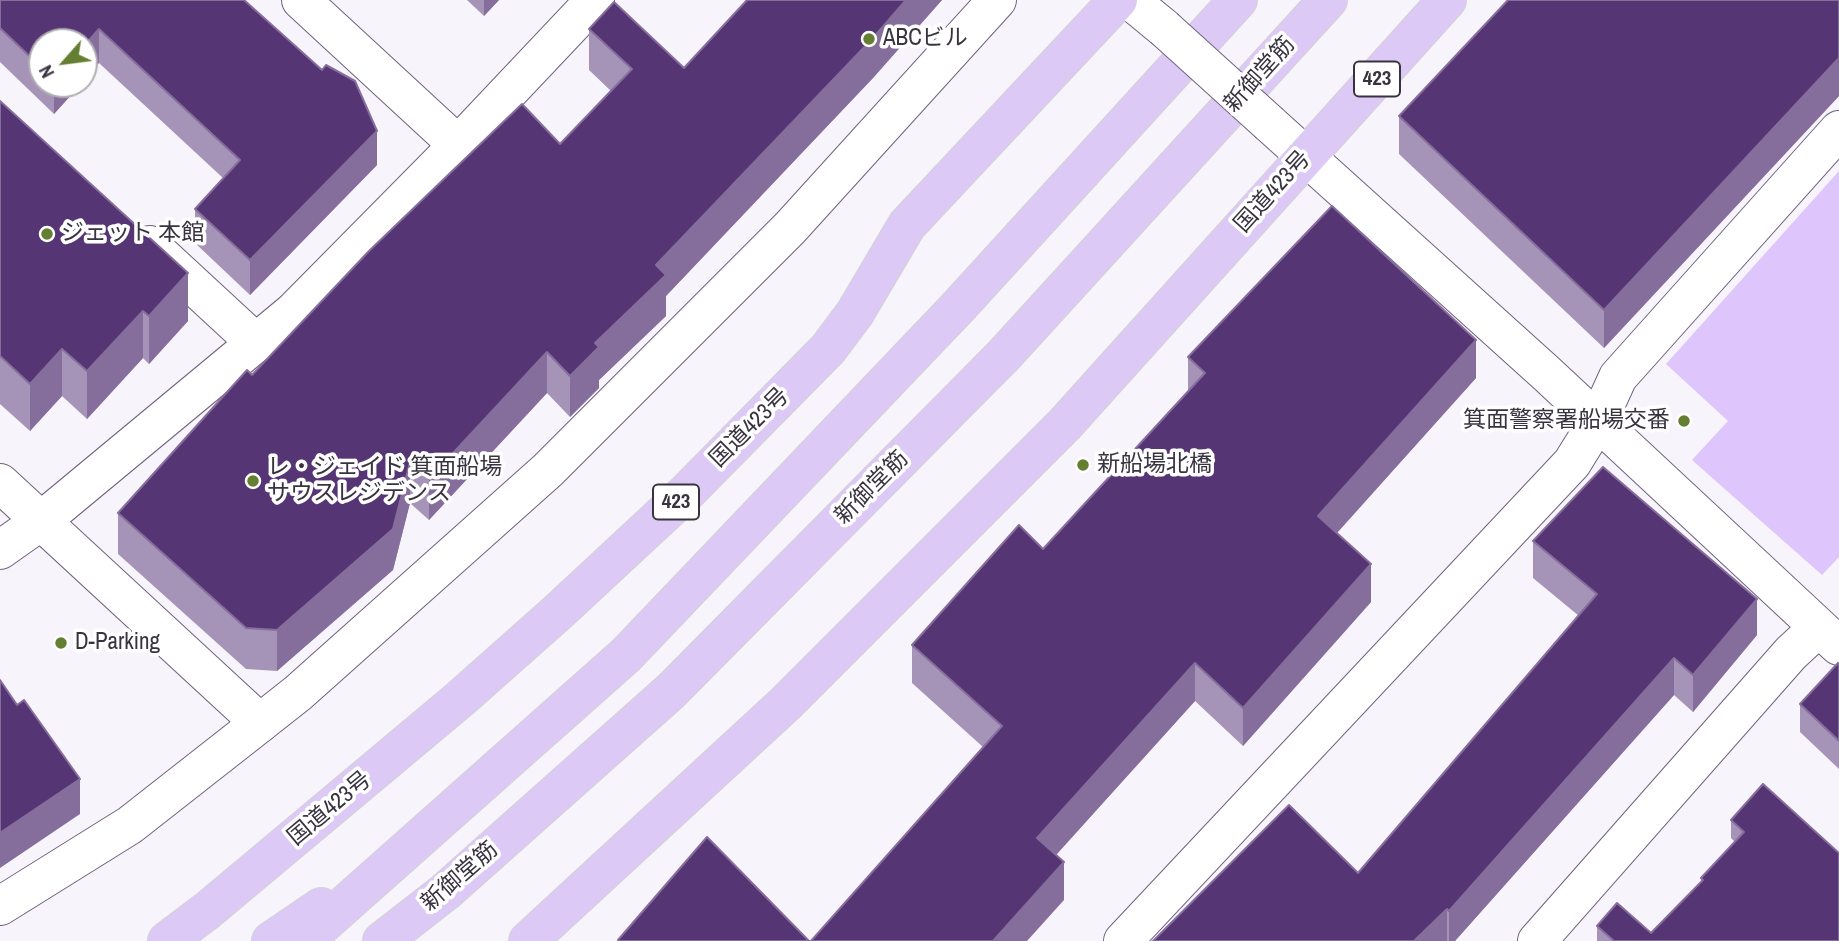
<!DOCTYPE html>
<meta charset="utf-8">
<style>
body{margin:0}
#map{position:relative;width:1839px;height:941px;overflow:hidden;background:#f7f4fb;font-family:"Archivo Narrow",sans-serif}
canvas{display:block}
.north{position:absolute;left:28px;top:28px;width:70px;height:70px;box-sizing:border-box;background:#fff;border:2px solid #b0adb3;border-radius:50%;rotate:242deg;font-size:19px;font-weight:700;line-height:28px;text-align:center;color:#393340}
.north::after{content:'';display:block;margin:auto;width:24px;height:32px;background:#657f32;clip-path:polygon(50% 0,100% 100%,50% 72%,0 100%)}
</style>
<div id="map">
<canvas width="1839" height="941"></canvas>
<div class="north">N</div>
</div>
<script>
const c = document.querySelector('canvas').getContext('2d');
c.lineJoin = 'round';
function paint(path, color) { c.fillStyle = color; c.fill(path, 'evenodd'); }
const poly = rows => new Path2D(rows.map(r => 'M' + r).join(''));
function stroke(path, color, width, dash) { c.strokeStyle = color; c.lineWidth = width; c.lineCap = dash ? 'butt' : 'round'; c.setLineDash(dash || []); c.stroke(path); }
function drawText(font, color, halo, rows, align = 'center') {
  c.font = font + ' "Archivo Narrow","Noto Sans JP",sans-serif'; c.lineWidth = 7; c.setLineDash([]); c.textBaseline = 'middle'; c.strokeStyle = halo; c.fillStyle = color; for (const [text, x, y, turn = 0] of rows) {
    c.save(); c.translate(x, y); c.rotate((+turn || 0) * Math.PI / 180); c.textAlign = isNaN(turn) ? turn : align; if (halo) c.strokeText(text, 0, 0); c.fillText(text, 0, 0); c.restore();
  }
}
paint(poly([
 [1839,171,1839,557,1822,575,1692,460,1728,421,1666,364]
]), '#dec5fb');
const street = poly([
 [150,245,256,343],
 [0,906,130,825,260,723,298,693,548,470,790,228,997,0],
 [1537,941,1791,653,1818,628]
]);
const secondary = poly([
 [301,0,458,145],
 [1130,0,1164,28],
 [1270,124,1546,373,1839,646],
 [0,483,260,723],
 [0,550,41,521,293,312,458,145,595,0],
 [1123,941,1572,463,1598,421,1618,377,1839,130]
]);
const highway = poly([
 [167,941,208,910,460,699,558,612,685,494,828,349,855,313,907,225,1118,0],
 [271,941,321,907],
 [304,941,626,655,959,306,1238,0],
 [382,941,445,892,671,691,1004,355,1328,0],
 [528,941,785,704,1065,424,1447,0]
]);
stroke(street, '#70627f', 40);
stroke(secondary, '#70627f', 40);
stroke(highway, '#d3d2d5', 40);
stroke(street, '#fff', 38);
stroke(secondary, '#fff', 38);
stroke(highway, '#ddc9f6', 38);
const secondaryBridge = poly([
 [1164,28,1270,124]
]);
stroke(secondaryBridge, '#70627f', 40, []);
stroke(secondaryBridge, '#fff', 38);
paint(poly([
 [0,0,244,0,377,165,250,295,195,243,195,209,223,178,99,63,42,42,42,84,81,84,54,114,0,62],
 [467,0,499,0,484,16],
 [747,0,942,0,873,78,666,296,666,316,599,380,599,388,570,417,547,393,429,520,410,503,393,570,277,671,246,669,118,554,118,513,252,375,560,144,611,91,589,70,589,29,684,68],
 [1839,0,1839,96,1604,348,1399,154,1399,116],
 [0,101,188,321,149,364,143,358,87,419,62,396,30,431,0,404],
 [1188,357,1476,378,1337,533,1371,602,1243,746,1195,701,1056,855,1064,900,983,747,912,683,912,645,1043,549,1188,391],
 [1533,541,1757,635,1693,712,1674,695,1455,941,1153,941,1358,873,1579,616,1533,578],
 [1839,664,1839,769,1800,732,1800,704],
 [1731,820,1839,853,1839,941,1597,941,1597,926,1651,933,1701,882,1701,878,1735,842,1731,838]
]), '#a694b8');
paint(poly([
 [484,0,499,0,484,16],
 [906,0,942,0,873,78,666,296,666,316,599,380,599,388,570,417,570,376,656,265],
 [99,29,99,63,84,80,84,46],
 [1839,58,1839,96,1604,348,1604,310],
 [54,84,81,84,54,114],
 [377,131,377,165,250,295,250,260],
 [188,273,188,321,149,364,149,316],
 [143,311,143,358,87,419,87,371],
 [1476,340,1476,378,1318,554,1318,516],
 [62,349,62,396,30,431,30,384],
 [547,352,547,393,429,520,429,479],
 [410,462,410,503,393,570,277,671,277,630],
 [1371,564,1371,602,1243,746,1243,708],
 [1757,599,1757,635,1693,712,1693,675],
 [1674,658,1674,695,1455,941,1449,941,1449,911],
 [1195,663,1195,701,1037,876,1037,838],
 [80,779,80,814,0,868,0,833],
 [1064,862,1064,900,1027,941,993,941],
 [1447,909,1447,941,1414,941]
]), '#866e9c');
const building = poly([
 [0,0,244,0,322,70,326,65,355,81,377,131,250,260,195,209,240,160,99,29,84,46,84,42,42,42,42,68,0,28,0,0],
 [747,0,906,0,873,38,656,265,666,275,595,343,599,347,570,376,547,352,429,479,410,462,393,529,277,630,246,628,118,513,247,370,252,375,369,251,522,104,560,144,632,69,589,29,614,2,684,68,747,0],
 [1508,0,1839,0,1839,58,1604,310,1399,116,1508,0],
 [0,101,188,273,149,316,143,311,87,371,62,349,30,384,0,356,0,101],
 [1332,206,1476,340,1318,516,1371,564,1243,708,1195,663,1037,838,1064,862,993,941,811,941,1002,726,912,645,1019,525,1043,549,1205,373,1188,357,1332,206],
 [1603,467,1757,599,1693,675,1674,658,1449,911,1447,909,1414,941,1153,941,1289,805,1358,873,1597,594,1533,541,1603,467],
 [1838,663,1839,664,1839,741,1800,704,1838,663],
 [0,680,17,705,24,700,80,779,0,833,0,680],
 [1763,784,1839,853,1839,941,1614,941,1597,926,1617,903,1651,933,1703,880,1701,878,1744,832,1731,820,1763,784],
 [707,837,809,941,619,941,618,940,707,837]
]);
paint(building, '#553574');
stroke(building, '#866e9c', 2);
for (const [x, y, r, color] of [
 [869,39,7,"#657f32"],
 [47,234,7,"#657f32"],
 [1684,421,7,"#657f32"],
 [1083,465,7,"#657f32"],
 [253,481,7,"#657f32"],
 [61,643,7,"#657f32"]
]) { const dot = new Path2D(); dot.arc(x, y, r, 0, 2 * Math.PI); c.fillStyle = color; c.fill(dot); stroke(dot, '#fff', 2.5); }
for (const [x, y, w] of [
 [1377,79,46],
 [676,502,46]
]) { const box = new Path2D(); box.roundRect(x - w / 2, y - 17.5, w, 35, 5); c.fillStyle = '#fff'; c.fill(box); stroke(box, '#393340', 2); }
drawText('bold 21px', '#393340', null, [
 ["423",1377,79],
 ["423",676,502]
]);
drawText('23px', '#393340', '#fff', [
 ["ABCビル",883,39],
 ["ジェット 本館",61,234],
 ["箕面警察署船場交番",1670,421,"right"],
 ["新船場北橋",1097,465],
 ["レ・ジェイド 箕面船場",267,468],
 ["サウスレジデンス",267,494],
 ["D-Parking",75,643]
], 'left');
drawText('23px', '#393340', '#fff', [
 ["新御堂筋",1260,75,-48],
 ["国道423号",1273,192,-48],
 ["国道423号",750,428,-45],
 ["新御堂筋",872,488,-45],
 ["国道423号",330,809,-40],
 ["新御堂筋",460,877,-41]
]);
</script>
